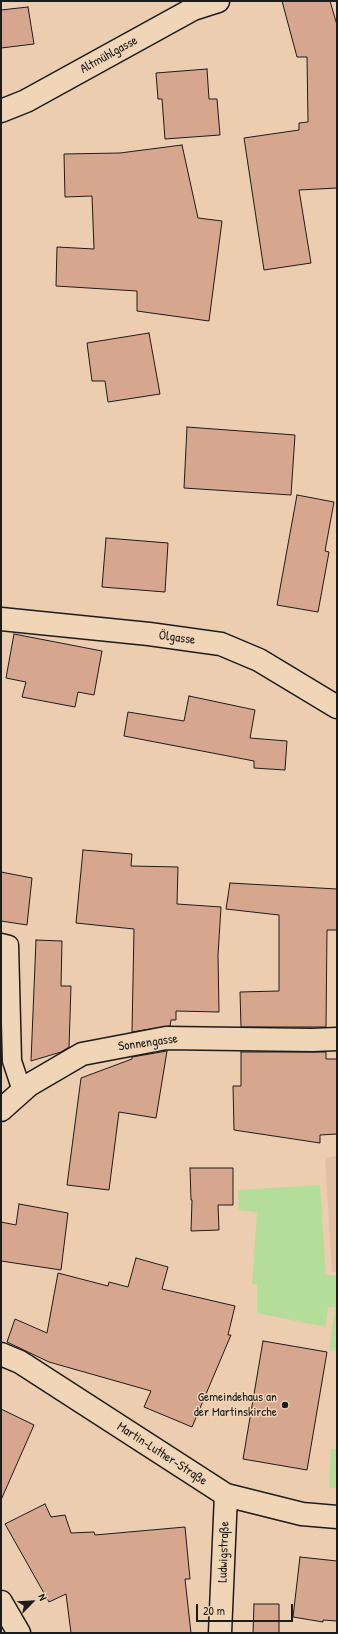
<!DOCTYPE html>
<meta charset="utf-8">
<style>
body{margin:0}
#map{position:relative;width:338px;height:1634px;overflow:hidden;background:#edcdb0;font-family:"Patrick Hand",sans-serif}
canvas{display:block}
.frame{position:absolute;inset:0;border:2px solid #1c1c1c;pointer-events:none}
.north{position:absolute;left:12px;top:1582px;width:40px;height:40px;-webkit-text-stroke:3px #f0d5b7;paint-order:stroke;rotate:66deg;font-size:11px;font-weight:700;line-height:16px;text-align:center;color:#1c1c1c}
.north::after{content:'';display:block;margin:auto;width:14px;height:18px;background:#1c1c1c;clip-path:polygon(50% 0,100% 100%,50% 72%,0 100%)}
.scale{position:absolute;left:196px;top:1604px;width:97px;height:18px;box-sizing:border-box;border:2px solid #1c1c1c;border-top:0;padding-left:5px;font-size:12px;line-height:14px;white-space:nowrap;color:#1c1c1c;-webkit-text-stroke:3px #f0d5b7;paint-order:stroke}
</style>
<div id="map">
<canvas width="338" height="1634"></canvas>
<div class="frame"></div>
<div class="north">N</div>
<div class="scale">20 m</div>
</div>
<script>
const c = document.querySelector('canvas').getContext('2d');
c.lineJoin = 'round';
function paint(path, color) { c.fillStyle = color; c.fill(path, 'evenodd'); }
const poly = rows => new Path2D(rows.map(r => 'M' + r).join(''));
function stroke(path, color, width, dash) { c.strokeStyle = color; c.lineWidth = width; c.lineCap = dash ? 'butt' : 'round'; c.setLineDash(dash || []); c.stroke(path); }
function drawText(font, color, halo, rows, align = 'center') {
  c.font = font + ' "Patrick Hand",sans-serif'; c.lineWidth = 3; c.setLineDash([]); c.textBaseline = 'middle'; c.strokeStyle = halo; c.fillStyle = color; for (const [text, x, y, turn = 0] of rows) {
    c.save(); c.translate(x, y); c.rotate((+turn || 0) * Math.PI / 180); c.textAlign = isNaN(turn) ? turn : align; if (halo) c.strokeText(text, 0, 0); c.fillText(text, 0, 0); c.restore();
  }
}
paint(poly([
 [337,1156,337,1272,332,1272,325,1158]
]), '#e2bea3');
paint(poly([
 [320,1185,326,1275,337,1275,337,1351,329,1350,335,1307,328,1307,326,1327,257,1313,257,1285,252,1284,257,1212,239,1210,238,1190],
 [331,1449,337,1449,337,1488,329,1488]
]), '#b5dd9a');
const building = poly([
 [282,1,330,1,337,25,337,188,299,190,311,263,264,270,244,138,299,130,299,123,308,122,307,57,297,57,282,1],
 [28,7,34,44,1,48,1,10,28,7],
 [207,69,209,99,217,99,220,135,165,139,162,99,158,99,156,73,207,69],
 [182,145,198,218,222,221,209,321,137,311,137,291,56,286,57,247,94,249,92,196,65,197,64,154,120,153,182,145],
 [149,333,160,394,108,402,105,381,92,381,87,343,149,333],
 [187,427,295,435,291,495,184,488,187,427],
 [297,495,334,502,325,551,329,552,318,612,277,605,297,495],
 [106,538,168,543,165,592,102,587,106,538],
 [14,634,102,651,94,695,78,692,75,707,22,697,26,682,6,678,14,634],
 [189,696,255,710,250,738,287,741,285,770,254,768,254,761,124,736,128,712,184,721,189,696],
 [83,850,132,854,131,866,178,867,177,904,221,907,218,955,219,1012,176,1011,176,1020,171,1020,170,1026,132,1032,134,929,76,923,83,850],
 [1,872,32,878,27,925,1,921,1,872],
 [230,883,337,889,337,930,327,930,326,1027,241,1027,240,992,279,991,279,915,226,909,230,883],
 [36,940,62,941,61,986,71,986,69,1047,61,1052,31,1061,36,940],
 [167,1051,156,1118,119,1112,109,1190,67,1185,81,1078,132,1059,132,1057,167,1051],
 [241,1052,326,1052,326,1059,337,1059,337,1134,320,1135,320,1143,234,1130,233,1086,241,1086,241,1052],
 [190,1168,233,1168,233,1205,218,1205,219,1230,191,1231,192,1200,191,1200,190,1168],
 [19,1204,68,1213,61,1270,1,1261,1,1222,16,1225,19,1204],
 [136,1258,168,1267,162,1289,235,1306,228,1335,231,1335,192,1427,144,1407,151,1391,49,1362,7,1342,15,1319,47,1333,58,1273,108,1286,109,1282,128,1287,136,1258],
 [263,1341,327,1352,307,1470,243,1459,263,1341],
 [1,1409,34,1425,1,1500,1,1409],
 [45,1504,51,1517,65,1515,71,1533,94,1532,95,1535,185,1527,190,1579,185,1579,191,1633,71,1633,66,1594,49,1602,5,1524,45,1504],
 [300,1557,337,1561,337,1621,323,1620,323,1622,293,1617,300,1557],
 [254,1604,279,1604,279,1633,253,1633,254,1604]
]);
paint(building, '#d7a68f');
stroke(building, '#1c1c1c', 1);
const lane = poly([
 [1,943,9,945,12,1061,22,1091]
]);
const street = poly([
 [1,111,26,101,193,9,218,1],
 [1,619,149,634,221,644,259,660,337,707],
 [1,1110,29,1085,82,1054,166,1038,312,1040,337,1039],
 [1,1354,20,1362,226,1495,302,1514,337,1517],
 [220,1633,226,1495]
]);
const secondary = poly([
 [1,1602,19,1633]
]);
stroke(lane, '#1c1c1c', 21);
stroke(street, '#1c1c1c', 25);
stroke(secondary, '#1c1c1c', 25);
stroke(lane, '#f0d5b7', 18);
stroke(street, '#f0d5b7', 22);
stroke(secondary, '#f0d5b7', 22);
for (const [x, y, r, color] of [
 [285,1405,4,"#1c1c1c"]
]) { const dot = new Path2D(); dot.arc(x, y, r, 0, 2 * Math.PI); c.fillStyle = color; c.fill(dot); stroke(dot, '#f0d5b7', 1.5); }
drawText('13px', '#1c1c1c', '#f0d5b7', [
 ["Altmühlgasse",109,55,-29],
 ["Ölgasse",177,638,8],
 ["Sonnengasse",148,1043,-8],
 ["Martin-Luther-Straße",162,1454,33],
 ["Ludwigstraße",224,1552,-88]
]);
drawText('13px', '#1c1c1c', '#f0d5b7', [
 ["Gemeindehaus an",277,1398],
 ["der Martinskirche",277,1413]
], 'right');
</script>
